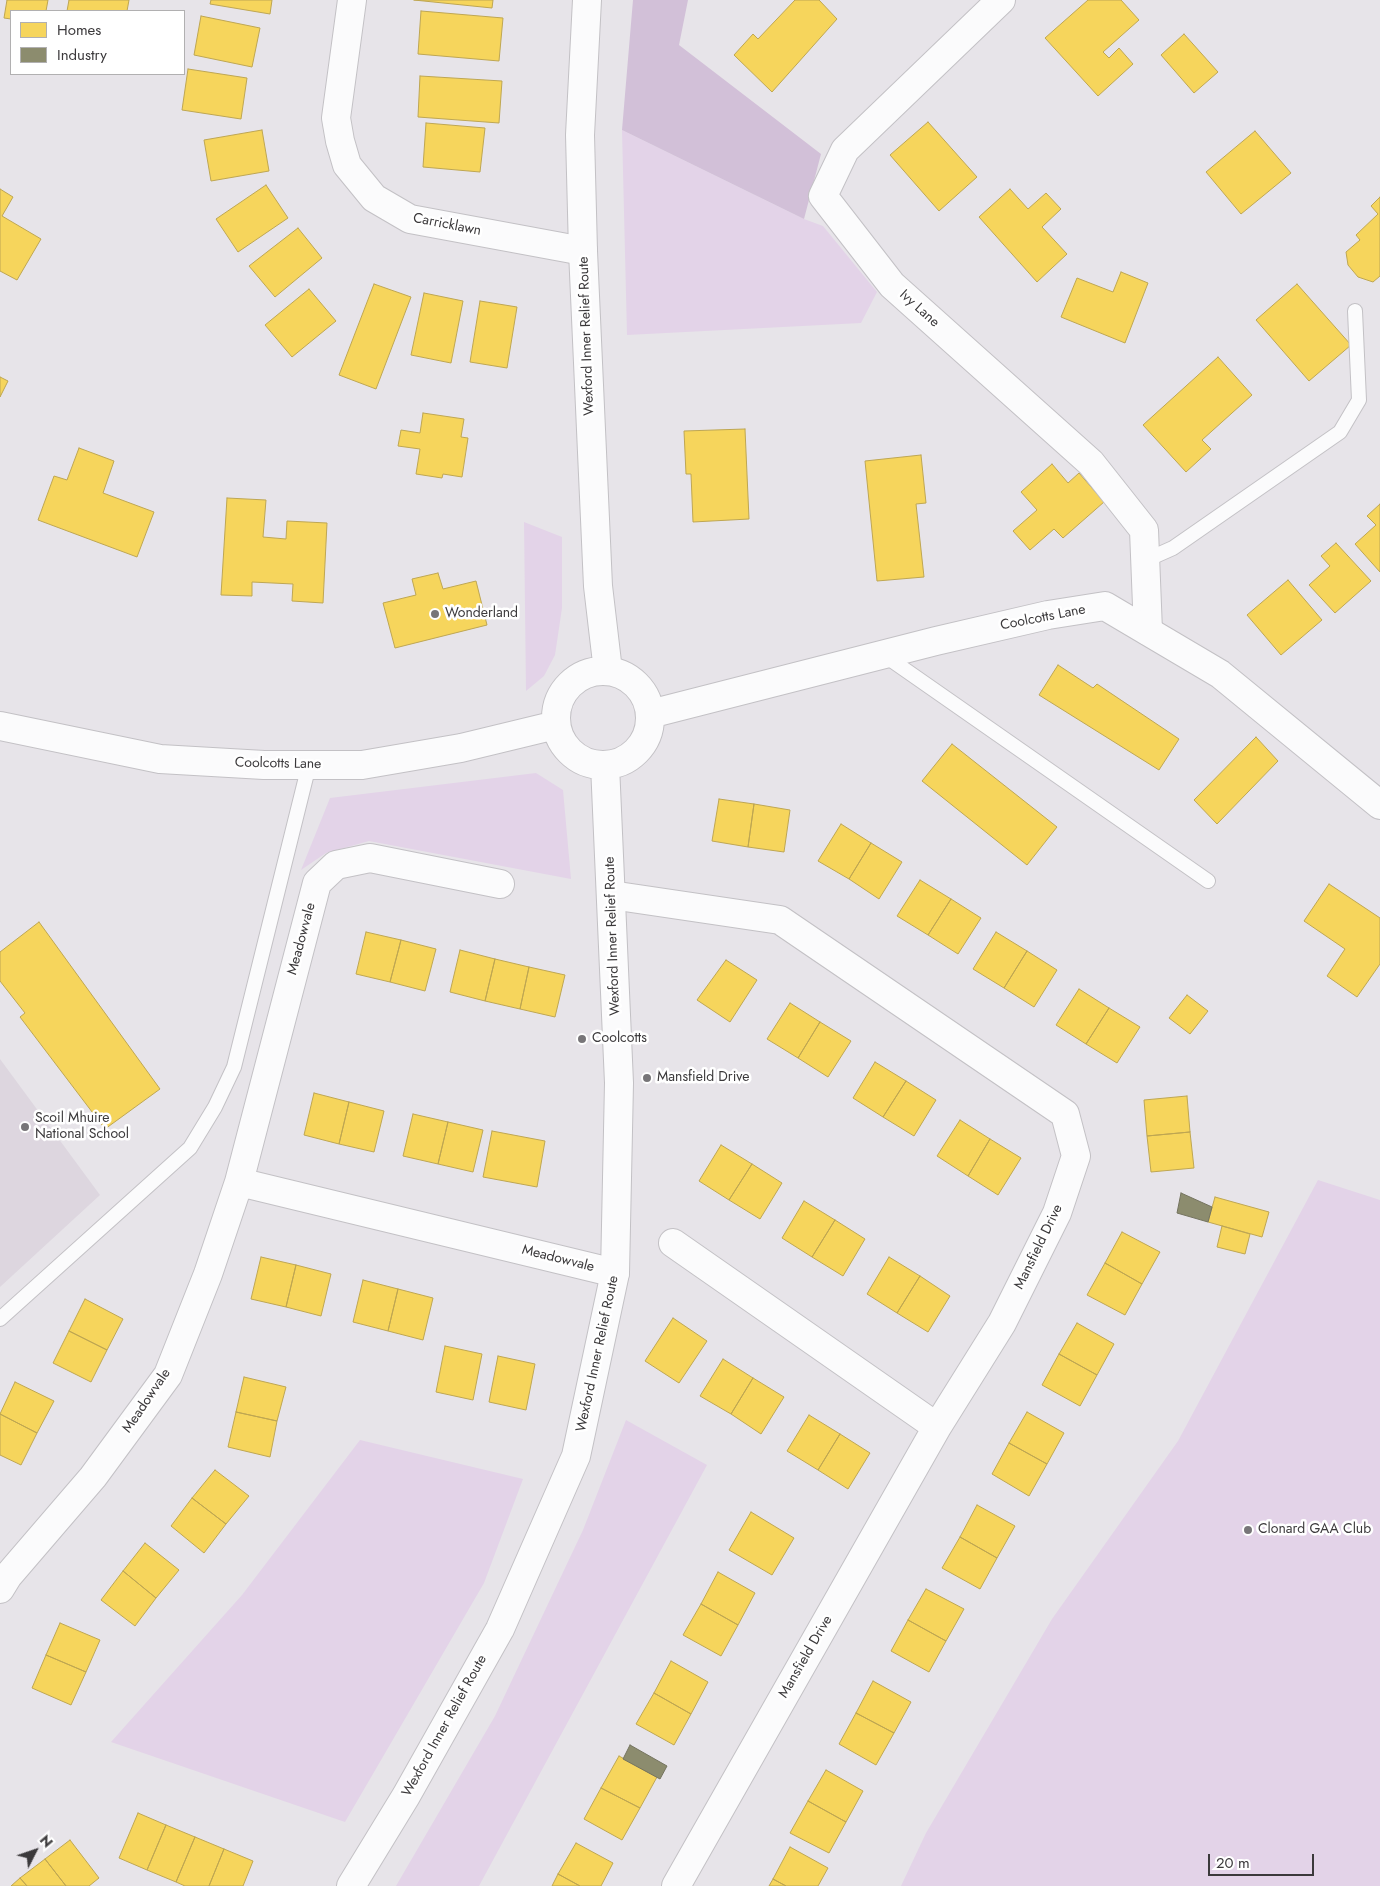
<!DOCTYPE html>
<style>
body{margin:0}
#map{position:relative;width:1380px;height:1886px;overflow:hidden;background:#e7e4e9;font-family:Jost,sans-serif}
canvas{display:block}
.legend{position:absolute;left:10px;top:10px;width:175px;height:65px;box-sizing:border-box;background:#fff;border:1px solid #b1b0b1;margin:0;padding:6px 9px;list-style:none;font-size:15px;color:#3b393b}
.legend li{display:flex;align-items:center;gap:10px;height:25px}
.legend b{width:25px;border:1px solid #b1b0b1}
.north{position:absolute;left:10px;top:1826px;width:50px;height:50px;-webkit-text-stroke:4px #fff;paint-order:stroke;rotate:49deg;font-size:14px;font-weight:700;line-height:20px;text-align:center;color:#3b393b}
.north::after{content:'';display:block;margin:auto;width:18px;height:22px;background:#3b393b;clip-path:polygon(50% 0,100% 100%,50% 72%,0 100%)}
.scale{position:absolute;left:1208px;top:1854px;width:106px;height:22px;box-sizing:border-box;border:2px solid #3b393b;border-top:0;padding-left:6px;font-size:15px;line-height:18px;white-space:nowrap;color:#3b393b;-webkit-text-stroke:4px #fff;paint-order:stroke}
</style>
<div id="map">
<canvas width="1380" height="1886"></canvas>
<ul class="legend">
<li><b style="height:14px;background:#f6d55c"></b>Homes</li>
<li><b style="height:14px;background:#8c8c6e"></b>Industry</li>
</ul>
<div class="north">N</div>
<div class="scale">20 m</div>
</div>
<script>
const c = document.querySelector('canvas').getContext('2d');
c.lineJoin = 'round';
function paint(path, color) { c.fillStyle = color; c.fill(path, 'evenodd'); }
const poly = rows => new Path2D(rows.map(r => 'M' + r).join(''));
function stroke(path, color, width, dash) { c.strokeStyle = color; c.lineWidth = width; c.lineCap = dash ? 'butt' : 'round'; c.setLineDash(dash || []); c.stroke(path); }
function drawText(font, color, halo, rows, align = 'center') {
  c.font = font + ' Jost,sans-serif'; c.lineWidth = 5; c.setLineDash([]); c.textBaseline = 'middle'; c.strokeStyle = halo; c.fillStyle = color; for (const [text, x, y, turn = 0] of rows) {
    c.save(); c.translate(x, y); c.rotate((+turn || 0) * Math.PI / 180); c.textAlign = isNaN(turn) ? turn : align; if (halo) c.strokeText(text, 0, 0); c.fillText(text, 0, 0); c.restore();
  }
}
paint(poly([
 [0,1059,100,1195,0,1287]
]), '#ddd6df');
paint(poly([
 [622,130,804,219,823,226,877,292,861,323,627,335],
 [524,522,562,537,562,608,555,655,544,676,526,691],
 [536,773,563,790,571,879,369,841,326,853,301,870,330,798],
 [1318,1180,1380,1200,1380,1886,901,1886,926,1833,1052,1619,1178,1441],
 [626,1420,707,1465,479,1886,396,1886,495,1716,583,1530],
 [360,1440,523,1479,484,1583,345,1822,111,1742,242,1595]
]), '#e3d3e8');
paint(poly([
 [633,0,688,0,679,45,821,154,804,219,622,130]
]), '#d2c0d8');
const homes = poly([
 [7,0,48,0,46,11,11,11,11,19,4,18,7,0],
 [69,0,129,0,127,11,67,11,69,0],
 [211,0,272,0,270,14,210,4,211,0],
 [414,0,493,0,492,8,414,0],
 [795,0,819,0,837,19,772,92,734,55,753,34,758,39,795,0],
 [1088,0,1121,0,1139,20,1103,52,1109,58,1119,48,1133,64,1098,96,1045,38,1088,0],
 [421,11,503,18,499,61,418,54,421,11],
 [201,16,260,28,252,67,194,55,201,16],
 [1184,34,1218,72,1194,93,1161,55,1184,34],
 [188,69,247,78,241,119,182,110,188,69],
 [420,76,502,81,499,123,418,117,420,76],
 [928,122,977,177,939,211,890,155,928,122],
 [426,123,485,128,480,172,423,167,426,123],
 [262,130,269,171,211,181,204,140,262,130],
 [1255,131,1291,173,1241,214,1206,172,1255,131],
 [266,185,288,218,238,252,216,219,266,185],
 [0,189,13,197,2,216,41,239,17,280,0,271,0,189],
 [1010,189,1028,209,1046,193,1061,209,1042,227,1067,254,1037,282,979,217,1010,189],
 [1380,197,1380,276,1373,282,1358,277,1348,265,1346,252,1360,240,1356,235,1378,214,1371,206,1380,197],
 [298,228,322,258,275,297,249,266,298,228],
 [1121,272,1148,283,1125,343,1061,317,1077,278,1113,292,1121,272],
 [374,284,411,297,376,389,339,375,374,284],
 [1297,284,1351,345,1309,381,1256,320,1297,284],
 [309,289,336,321,292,357,265,325,309,289],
 [424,293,463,301,451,363,411,355,424,293],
 [480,301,517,307,507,368,470,362,480,301],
 [1218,357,1252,395,1202,440,1211,449,1186,472,1143,425,1218,357],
 [0,377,8,381,0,397,0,377],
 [423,413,464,419,461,437,468,438,462,477,443,474,442,478,416,474,420,449,398,446,401,430,420,433,423,413],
 [745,429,749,519,693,522,691,474,686,474,684,431,745,429],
 [79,448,114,461,103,493,154,512,137,557,38,520,54,476,67,480,79,448],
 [921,455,926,503,916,504,924,577,877,581,865,461,921,455],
 [1052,464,1068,483,1079,473,1104,502,1063,538,1054,529,1030,550,1013,531,1037,510,1021,492,1052,464],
 [227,498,266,500,263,537,286,539,287,521,327,523,323,603,292,601,293,584,252,582,252,596,221,595,227,498],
 [1380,504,1380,572,1355,544,1376,525,1367,516,1380,504],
 [1336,543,1371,581,1335,613,1309,585,1330,566,1321,556,1336,543],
 [438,573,443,589,476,581,487,625,395,648,383,603,416,595,412,579,438,573],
 [1288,580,1322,620,1281,655,1247,615,1288,580],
 [1058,665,1093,688,1097,684,1179,739,1159,770,1039,695,1058,665],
 [1256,737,1278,761,1217,824,1194,800,1256,737],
 [952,744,1057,827,1027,865,922,781,952,744],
 [719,799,754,804,748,847,712,841,719,799],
 [754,804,790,810,784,852,748,847,754,804],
 [841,824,871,843,849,879,818,861,841,824],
 [871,843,902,862,879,899,849,879,871,843],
 [920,880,951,899,928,935,897,916,920,880],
 [1329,884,1380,918,1380,964,1357,997,1327,976,1345,949,1304,921,1329,884],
 [951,899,981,918,958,954,928,935,951,899],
 [39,922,160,1089,105,1129,20,1017,25,1013,0,981,0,952,39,922],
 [366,932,401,940,390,982,356,974,366,932],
 [996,932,1027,951,1004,988,973,969,996,932],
 [401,940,436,949,425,991,390,982,401,940],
 [460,950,495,959,485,1001,450,992,460,950],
 [1027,951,1057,970,1034,1007,1004,988,1027,951],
 [495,959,529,967,520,1009,485,1001,495,959],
 [726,960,757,980,730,1022,697,1000,726,960],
 [529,967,565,975,555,1017,520,1009,529,967],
 [1079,989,1109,1008,1086,1044,1056,1025,1079,989],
 [1187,995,1208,1011,1190,1034,1169,1018,1187,995],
 [790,1003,820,1022,798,1058,767,1039,790,1003],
 [1109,1008,1140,1027,1117,1063,1086,1044,1109,1008],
 [820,1022,851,1041,828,1077,798,1058,820,1022],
 [875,1062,906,1081,883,1117,853,1098,875,1062],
 [906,1081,936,1100,914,1136,883,1117,906,1081],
 [314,1093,349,1102,339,1144,304,1135,314,1093],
 [1187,1096,1190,1132,1147,1136,1144,1100,1187,1096],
 [349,1102,384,1111,374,1152,339,1144,349,1102],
 [413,1114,448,1122,438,1164,403,1156,413,1114],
 [960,1120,990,1139,968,1176,937,1156,960,1120],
 [448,1122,483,1130,473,1172,438,1164,448,1122],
 [492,1131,545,1141,537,1187,483,1177,492,1131],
 [1190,1132,1194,1168,1151,1172,1147,1136,1190,1132],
 [990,1139,1021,1158,998,1195,968,1176,990,1139],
 [721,1145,752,1164,729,1200,699,1181,721,1145],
 [752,1164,782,1183,760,1219,729,1200,752,1164],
 [1215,1197,1269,1212,1262,1237,1208,1222,1215,1197],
 [804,1201,835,1220,812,1257,782,1238,804,1201],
 [835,1220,865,1239,843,1276,812,1257,835,1220],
 [1222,1226,1250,1234,1245,1254,1217,1247,1222,1226],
 [1122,1232,1160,1252,1142,1284,1105,1263,1122,1232],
 [261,1257,296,1265,286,1307,251,1299,261,1257],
 [889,1257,920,1276,897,1313,867,1294,889,1257],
 [1105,1263,1142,1284,1125,1315,1087,1295,1105,1263],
 [296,1265,331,1274,321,1316,286,1307,296,1265],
 [920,1276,950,1296,928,1332,897,1313,920,1276],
 [363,1280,398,1289,388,1331,353,1322,363,1280],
 [398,1289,433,1298,423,1340,388,1331,398,1289],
 [85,1299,123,1319,107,1350,69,1331,85,1299],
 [673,1318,707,1341,679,1383,645,1361,673,1318],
 [1077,1323,1114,1344,1097,1375,1059,1354,1077,1323],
 [69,1331,107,1350,91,1382,53,1363,69,1331],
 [445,1346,482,1354,473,1400,436,1392,445,1346],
 [1059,1354,1097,1375,1080,1406,1042,1385,1059,1354],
 [498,1356,535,1364,526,1410,489,1402,498,1356],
 [723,1359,753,1378,731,1414,700,1396,723,1359],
 [244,1377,286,1387,277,1421,236,1412,244,1377],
 [753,1378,784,1397,761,1434,731,1414,753,1378],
 [15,1382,54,1401,37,1433,0,1414,15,1382],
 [236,1412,277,1421,270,1457,228,1447,236,1412],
 [1027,1412,1064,1433,1047,1464,1009,1443,1027,1412],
 [0,1414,37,1433,21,1465,0,1455,0,1414],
 [809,1415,840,1434,818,1470,787,1451,809,1415],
 [840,1434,870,1453,848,1489,818,1470,840,1434],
 [1009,1443,1047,1464,1029,1496,992,1474,1009,1443],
 [215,1470,249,1496,226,1524,192,1498,215,1470],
 [192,1498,226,1524,204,1553,171,1526,192,1498],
 [977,1505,1015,1526,997,1558,960,1537,977,1505],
 [751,1512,794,1538,772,1575,729,1550,751,1512],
 [960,1537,997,1558,980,1589,942,1568,960,1537],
 [145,1543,179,1570,156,1598,123,1571,145,1543],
 [123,1571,156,1598,135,1626,101,1600,123,1571],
 [718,1572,755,1593,738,1625,701,1604,718,1572],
 [926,1589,964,1609,946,1641,908,1620,926,1589],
 [701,1604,738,1625,721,1656,683,1635,701,1604],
 [908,1620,946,1641,929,1672,891,1651,908,1620],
 [60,1623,100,1640,86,1672,46,1655,60,1623],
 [46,1655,86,1672,71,1705,32,1688,46,1655],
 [671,1661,708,1682,691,1714,654,1693,671,1661],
 [873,1681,911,1702,894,1733,856,1713,873,1681],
 [654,1693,691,1714,674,1745,636,1724,654,1693],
 [856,1713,894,1733,876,1765,839,1744,856,1713],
 [619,1756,657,1777,640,1808,601,1788,619,1756],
 [826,1770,863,1791,846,1822,808,1801,826,1770],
 [601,1788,640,1808,622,1840,584,1819,601,1788],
 [808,1801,846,1822,829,1853,790,1833,808,1801],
 [138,1813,166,1825,147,1870,119,1858,138,1813],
 [166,1825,195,1837,176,1882,147,1870,166,1825],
 [195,1837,224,1849,209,1886,185,1886,176,1882,195,1837],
 [70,1840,99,1878,89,1886,66,1886,45,1859,70,1840],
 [576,1843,613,1863,601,1886,580,1886,558,1874,576,1843],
 [790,1847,828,1868,818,1886,786,1886,773,1879,790,1847],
 [224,1849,253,1861,243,1886,209,1886,224,1849],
 [45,1859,66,1886,27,1886,20,1878,45,1859],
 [558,1874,580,1886,552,1886,558,1874],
 [20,1878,27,1886,11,1886,20,1878],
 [773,1879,786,1886,769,1886,773,1879]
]);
paint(homes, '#f6d55c');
stroke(homes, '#bea652', 1);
const industry = poly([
 [1181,1193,1212,1207,1208,1222,1177,1213,1181,1193],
 [630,1745,667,1766,660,1779,623,1759,630,1745]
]);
paint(industry, '#8c8c6e');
stroke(industry, '#74735f', 1);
const service = poly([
 [1146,560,1173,548,1340,432,1359,400,1355,311],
 [884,655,1208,881],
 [0,1319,190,1148,215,1107,234,1067,309,765]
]);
const minor = poly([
 [352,0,336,118,340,141,347,165,374,198,410,219,583,251],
 [1001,0,845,150,823,196,892,285,1091,463,1144,530,1148,631],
 [611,895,780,920,1065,1114,1076,1156,1057,1213,1002,1323,937,1427,676,1886],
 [239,1182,615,1273],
 [673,1243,937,1427],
 [0,1589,8,1576,93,1477,168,1375,208,1274,239,1182,317,883,336,865,370,858,500,884]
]);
const tertiary = poly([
 [587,0,580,135,583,251,598,586,608,671],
 '556 718a47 47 0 1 1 94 0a47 47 0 1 1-94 0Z',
 [650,714,936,641,1048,615,1105,606,1220,674,1380,805],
 [0,726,160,759,264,765,362,765,461,748,556,725],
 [351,1886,406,1796,500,1629,576,1456,615,1273,619,1083,605,765]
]);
stroke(service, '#c3c1c5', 16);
stroke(minor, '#c3c1c5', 30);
stroke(tertiary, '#c3c1c5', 30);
stroke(service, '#fbfbfc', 14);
stroke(minor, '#fbfbfc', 28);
stroke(tertiary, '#fbfbfc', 28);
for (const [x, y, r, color] of [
 [435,614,5,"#777578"],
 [582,1039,5,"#777578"],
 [647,1078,5,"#777578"],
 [25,1127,5,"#777578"],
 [1248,1530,5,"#777578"]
]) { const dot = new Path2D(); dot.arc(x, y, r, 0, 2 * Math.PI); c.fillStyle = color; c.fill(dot); stroke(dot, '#fff', 2); }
drawText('14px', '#3b393b', '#fff', [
 ["Carricklawn",447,225,11],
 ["Ivy Lane",919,309,42],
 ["Wexford Inner Relief Route",587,336,-92],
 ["Coolcotts Lane",1043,618,-11],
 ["Coolcotts Lane",278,764,1],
 ["Wexford Inner Relief Route",613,936,-92],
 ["Meadowvale",302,939,-75],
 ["Mansfield Drive",1039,1247,-64],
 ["Meadowvale",558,1259,14],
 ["Wexford Inner Relief Route",598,1354,-78],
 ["Meadowvale",147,1401,-56],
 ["Mansfield Drive",806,1657,-60],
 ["Wexford Inner Relief Route",445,1726,-61]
]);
drawText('14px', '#3b393b', '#fff', [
 ["Wonderland",445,614],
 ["Coolcotts",592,1039],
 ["Mansfield Drive",657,1078],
 ["Scoil Mhuire",35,1119],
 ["National School",35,1135],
 ["Clonard GAA Club",1258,1530]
], 'left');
</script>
